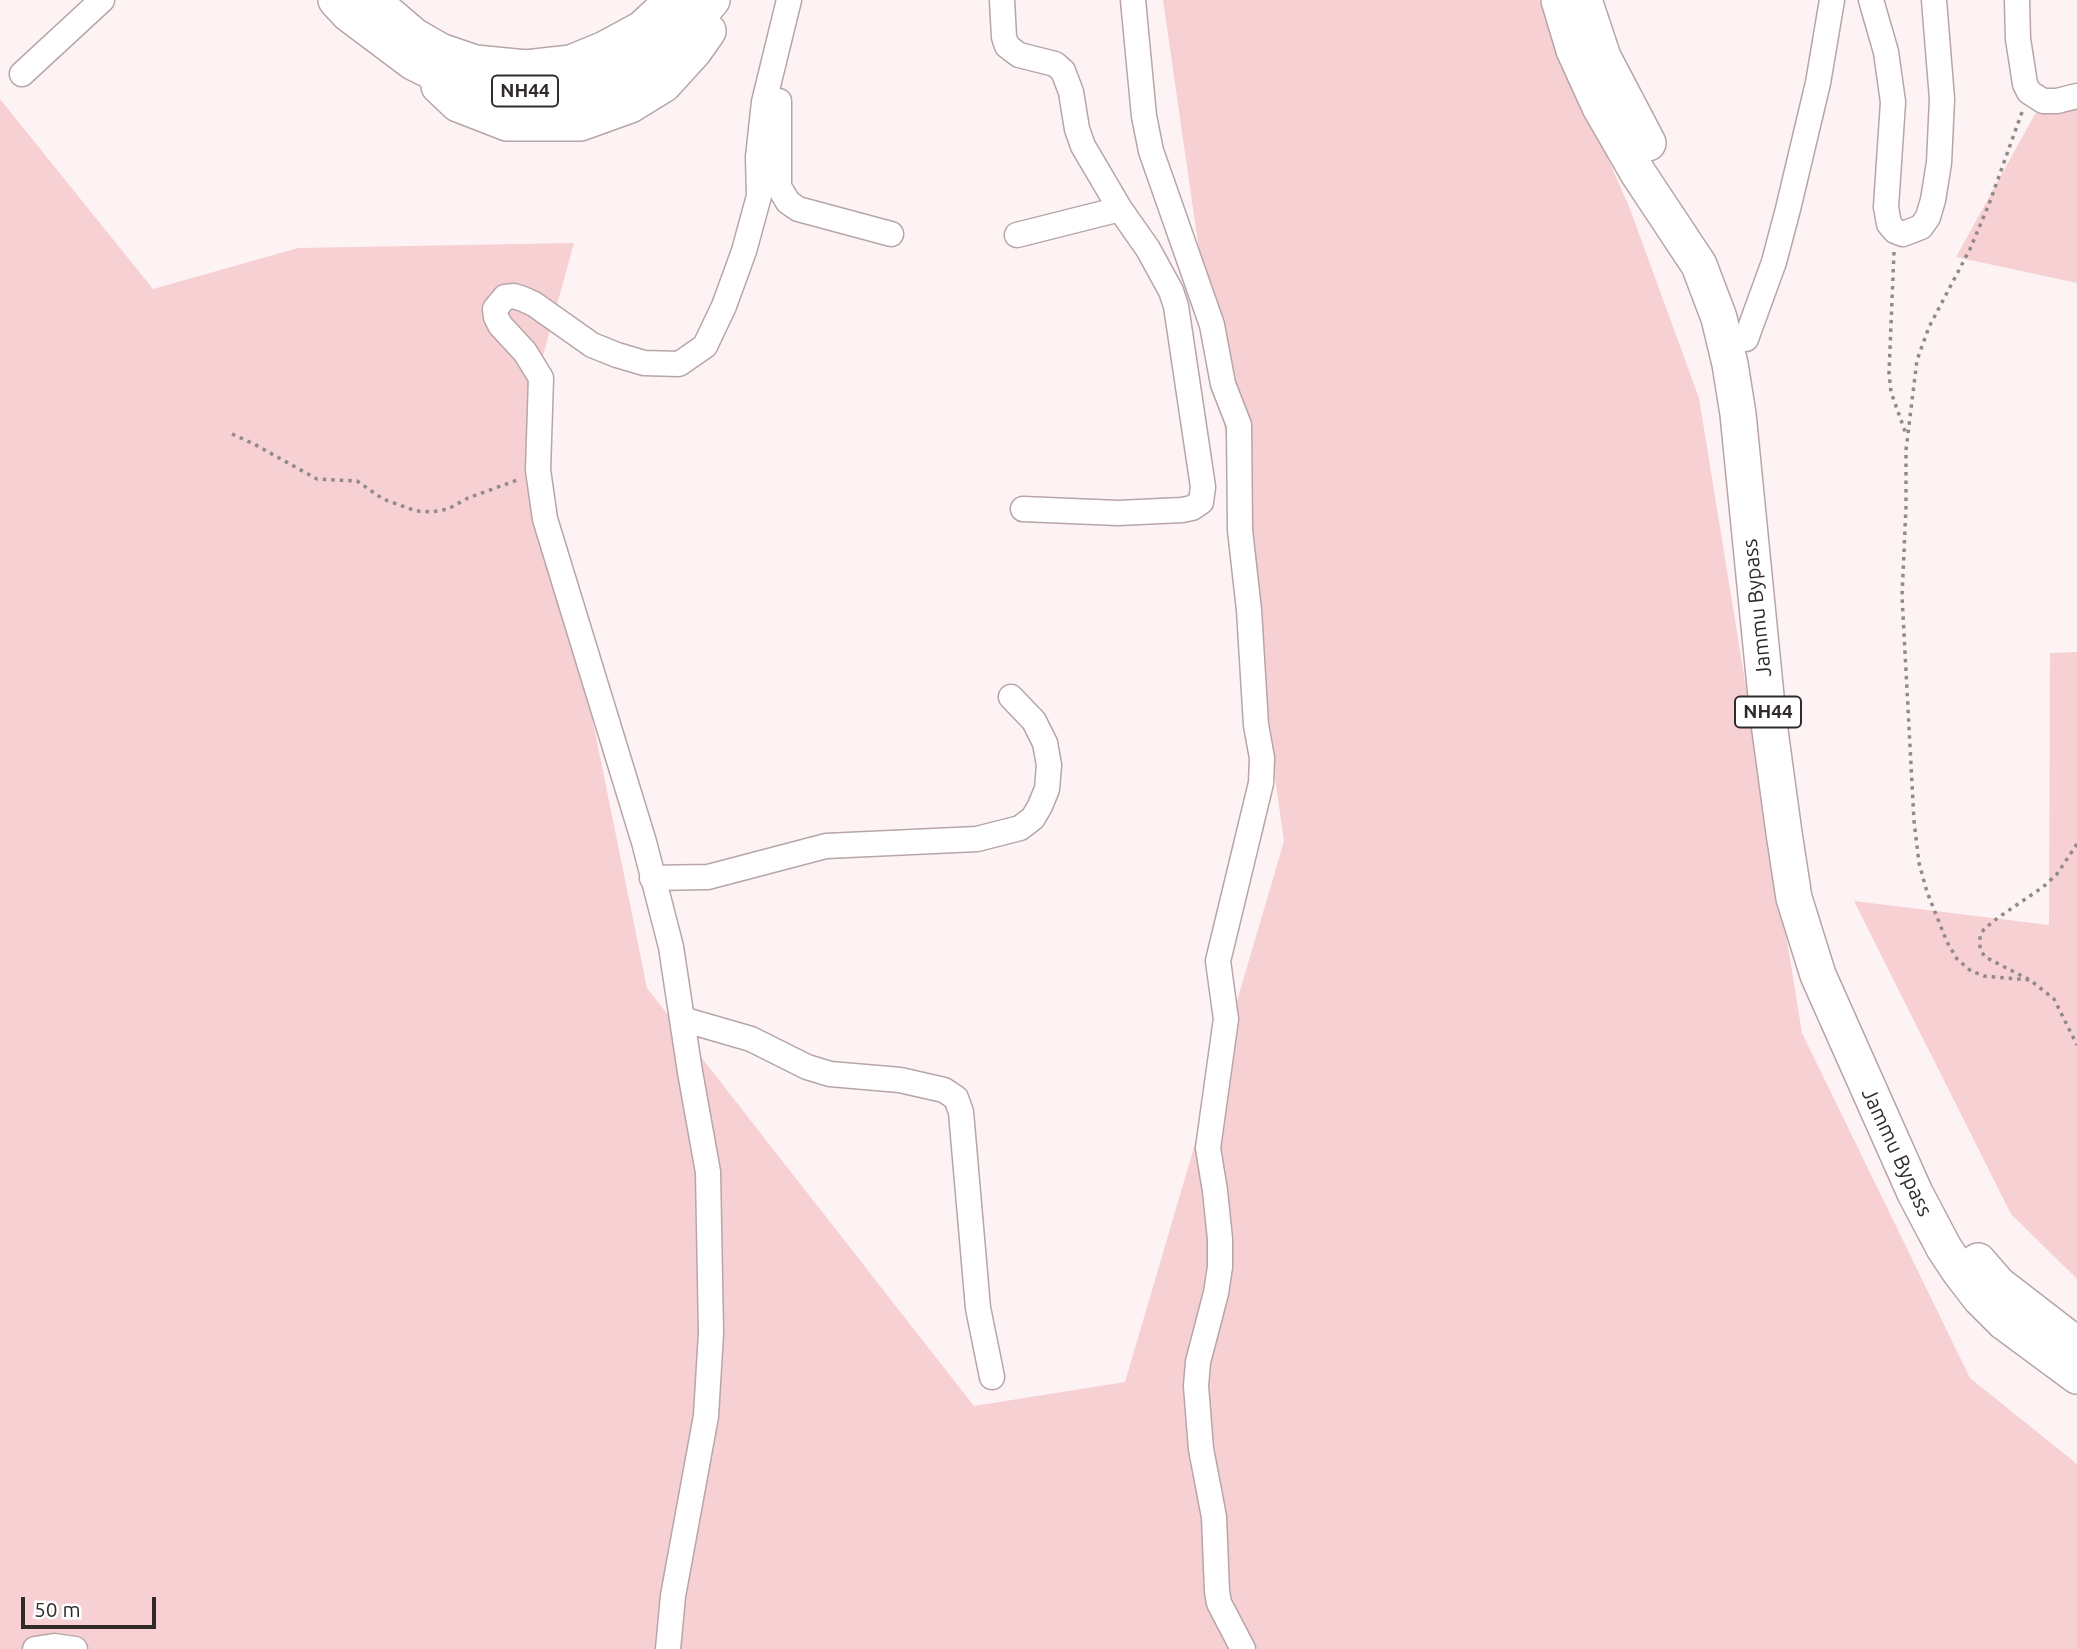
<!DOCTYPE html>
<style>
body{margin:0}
#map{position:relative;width:2077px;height:1649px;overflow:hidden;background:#fef3f4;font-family:Ubuntu,sans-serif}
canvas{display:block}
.scale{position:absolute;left:21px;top:1597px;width:135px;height:32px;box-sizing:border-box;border:4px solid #312a2a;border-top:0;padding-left:9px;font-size:21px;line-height:24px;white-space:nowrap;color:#312a2a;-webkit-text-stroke:5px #fff;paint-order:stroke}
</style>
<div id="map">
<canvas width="2077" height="1649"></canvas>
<div class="scale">50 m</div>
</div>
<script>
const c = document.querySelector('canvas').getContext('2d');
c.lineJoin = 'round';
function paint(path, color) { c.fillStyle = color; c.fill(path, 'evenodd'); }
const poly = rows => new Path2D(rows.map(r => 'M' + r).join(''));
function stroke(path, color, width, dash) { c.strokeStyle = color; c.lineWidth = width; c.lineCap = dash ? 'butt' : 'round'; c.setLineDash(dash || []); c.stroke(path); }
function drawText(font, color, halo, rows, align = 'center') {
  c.font = font + ' Ubuntu,sans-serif'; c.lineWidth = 5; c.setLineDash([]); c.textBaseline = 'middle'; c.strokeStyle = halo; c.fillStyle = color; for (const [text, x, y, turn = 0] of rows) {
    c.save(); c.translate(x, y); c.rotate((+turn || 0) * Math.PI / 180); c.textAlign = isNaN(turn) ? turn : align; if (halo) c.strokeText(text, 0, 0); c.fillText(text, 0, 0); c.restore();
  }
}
paint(poly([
 [1163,0,1539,0,1630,209,1699,398,1802,1033,1970,1378,2077,1464,2077,1649,0,1649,0,99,153,289,298,248,574,243,529,407,647,988,974,1406,1125,1382,1284,841],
 [2077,101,2077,283,1956,257,2035,114],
 [2077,652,2077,1279,2011,1214,1854,901,2049,925,2050,653]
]), '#f6d0d3');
const minor = poly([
 [1002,0,1004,37,1007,46,1019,55,1055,64,1063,71,1071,92,1077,129,1083,146,1120,209,1148,249,1171,291,1176,306,1203,487,1201,502,1192,508,1182,510,1118,513,1023,509],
 [1133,0,1144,116,1151,151,1212,325,1223,384,1239,425,1240,530,1249,610,1256,725,1262,758,1261,783,1218,961,1226,1019,1208,1148,1215,1191,1220,1239,1220,1267,1216,1293,1198,1362,1196,1386,1201,1449,1214,1517,1217,1591,1219,1603,1243,1649],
 [1871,0,1886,52,1893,102,1886,207,1889,224,1895,231,1903,234,1921,227,1928,217,1933,200,1939,163,1942,99,1934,0],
 [2017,0,2018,39,2025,84,2029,92,2043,101,2057,101,2077,96],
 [22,74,102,0],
 [779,101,779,187,788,202,798,209,891,234],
 [1017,235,1120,209],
 [1746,339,1774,262,1788,209,1818,83,1832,0],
 [652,878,708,877,826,846,977,839,1020,828,1033,818,1040,806,1047,789,1049,765,1045,743,1034,721,1011,697],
 [682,1019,751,1039,807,1067,830,1074,900,1080,944,1090,956,1098,961,1112,978,1308,992,1377],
 [35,1649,54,1646,75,1649],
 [668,1649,673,1596,706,1416,711,1333,708,1172,690,1072,671,947,644,842,545,519,538,470,541,378,525,352,500,325,496,317,495,309,505,297,514,296,523,299,534,304,592,345,617,355,644,363,679,364,705,346,724,306,744,251,759,196,758,157,764,102,789,0]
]);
const highway = poly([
 [336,0,349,14,413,62,455,83,480,89,557,92,591,85,625,72,653,56,683,35,712,0],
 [372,0,414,36,440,51,475,63,526,68,571,63,605,49,642,29,673,0],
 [1559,0,1574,50,1600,107,1638,173,1699,265,1719,318,1730,364,1738,414,1768,716,1784,833,1794,898,1818,975,1915,1193,1944,1248,1960,1272,1980,1298,2004,1322,2077,1376],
 [1584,0,1603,57,1648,143],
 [439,86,458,104,507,123,580,123,630,105,664,84,694,51,708,31],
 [1978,1261,1998,1284,2077,1345]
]);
stroke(minor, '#b7a5a7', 27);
stroke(highway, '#b7a5a7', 38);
stroke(poly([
 [2022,112,1989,204,1970,249,1929,327,1917,360,1906,450,1906,507,1902,596,1914,821,1919,863,1927,892,1947,942,1957,959,1971,971,1984,976,2030,980],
 [1894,252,1889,373,1891,392,1906,434],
 [232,434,254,444,317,479,357,481,383,499,416,511,432,512,448,509,468,498,520,479],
 [2077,844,2057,874,2043,887,1999,917,1984,929,1980,936,1980,949,1985,957,2030,980,2054,999,2077,1045]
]), '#928989', 3.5, [3.5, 5]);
stroke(minor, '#fff', 24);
stroke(highway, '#fff', 35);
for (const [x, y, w] of [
 [525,91,66],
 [1768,712,66]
]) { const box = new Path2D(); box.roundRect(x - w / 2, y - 15.5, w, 31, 5); c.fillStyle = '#fff'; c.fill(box); stroke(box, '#312a2a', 2); }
drawText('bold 19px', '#312a2a', null, [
 ["NH44",525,91],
 ["NH44",1768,712]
]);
drawText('21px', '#312a2a', '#fff', [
 ["Jammu Bypass",1757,608,-96],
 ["Jammu Bypass",1897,1152,65]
]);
</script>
